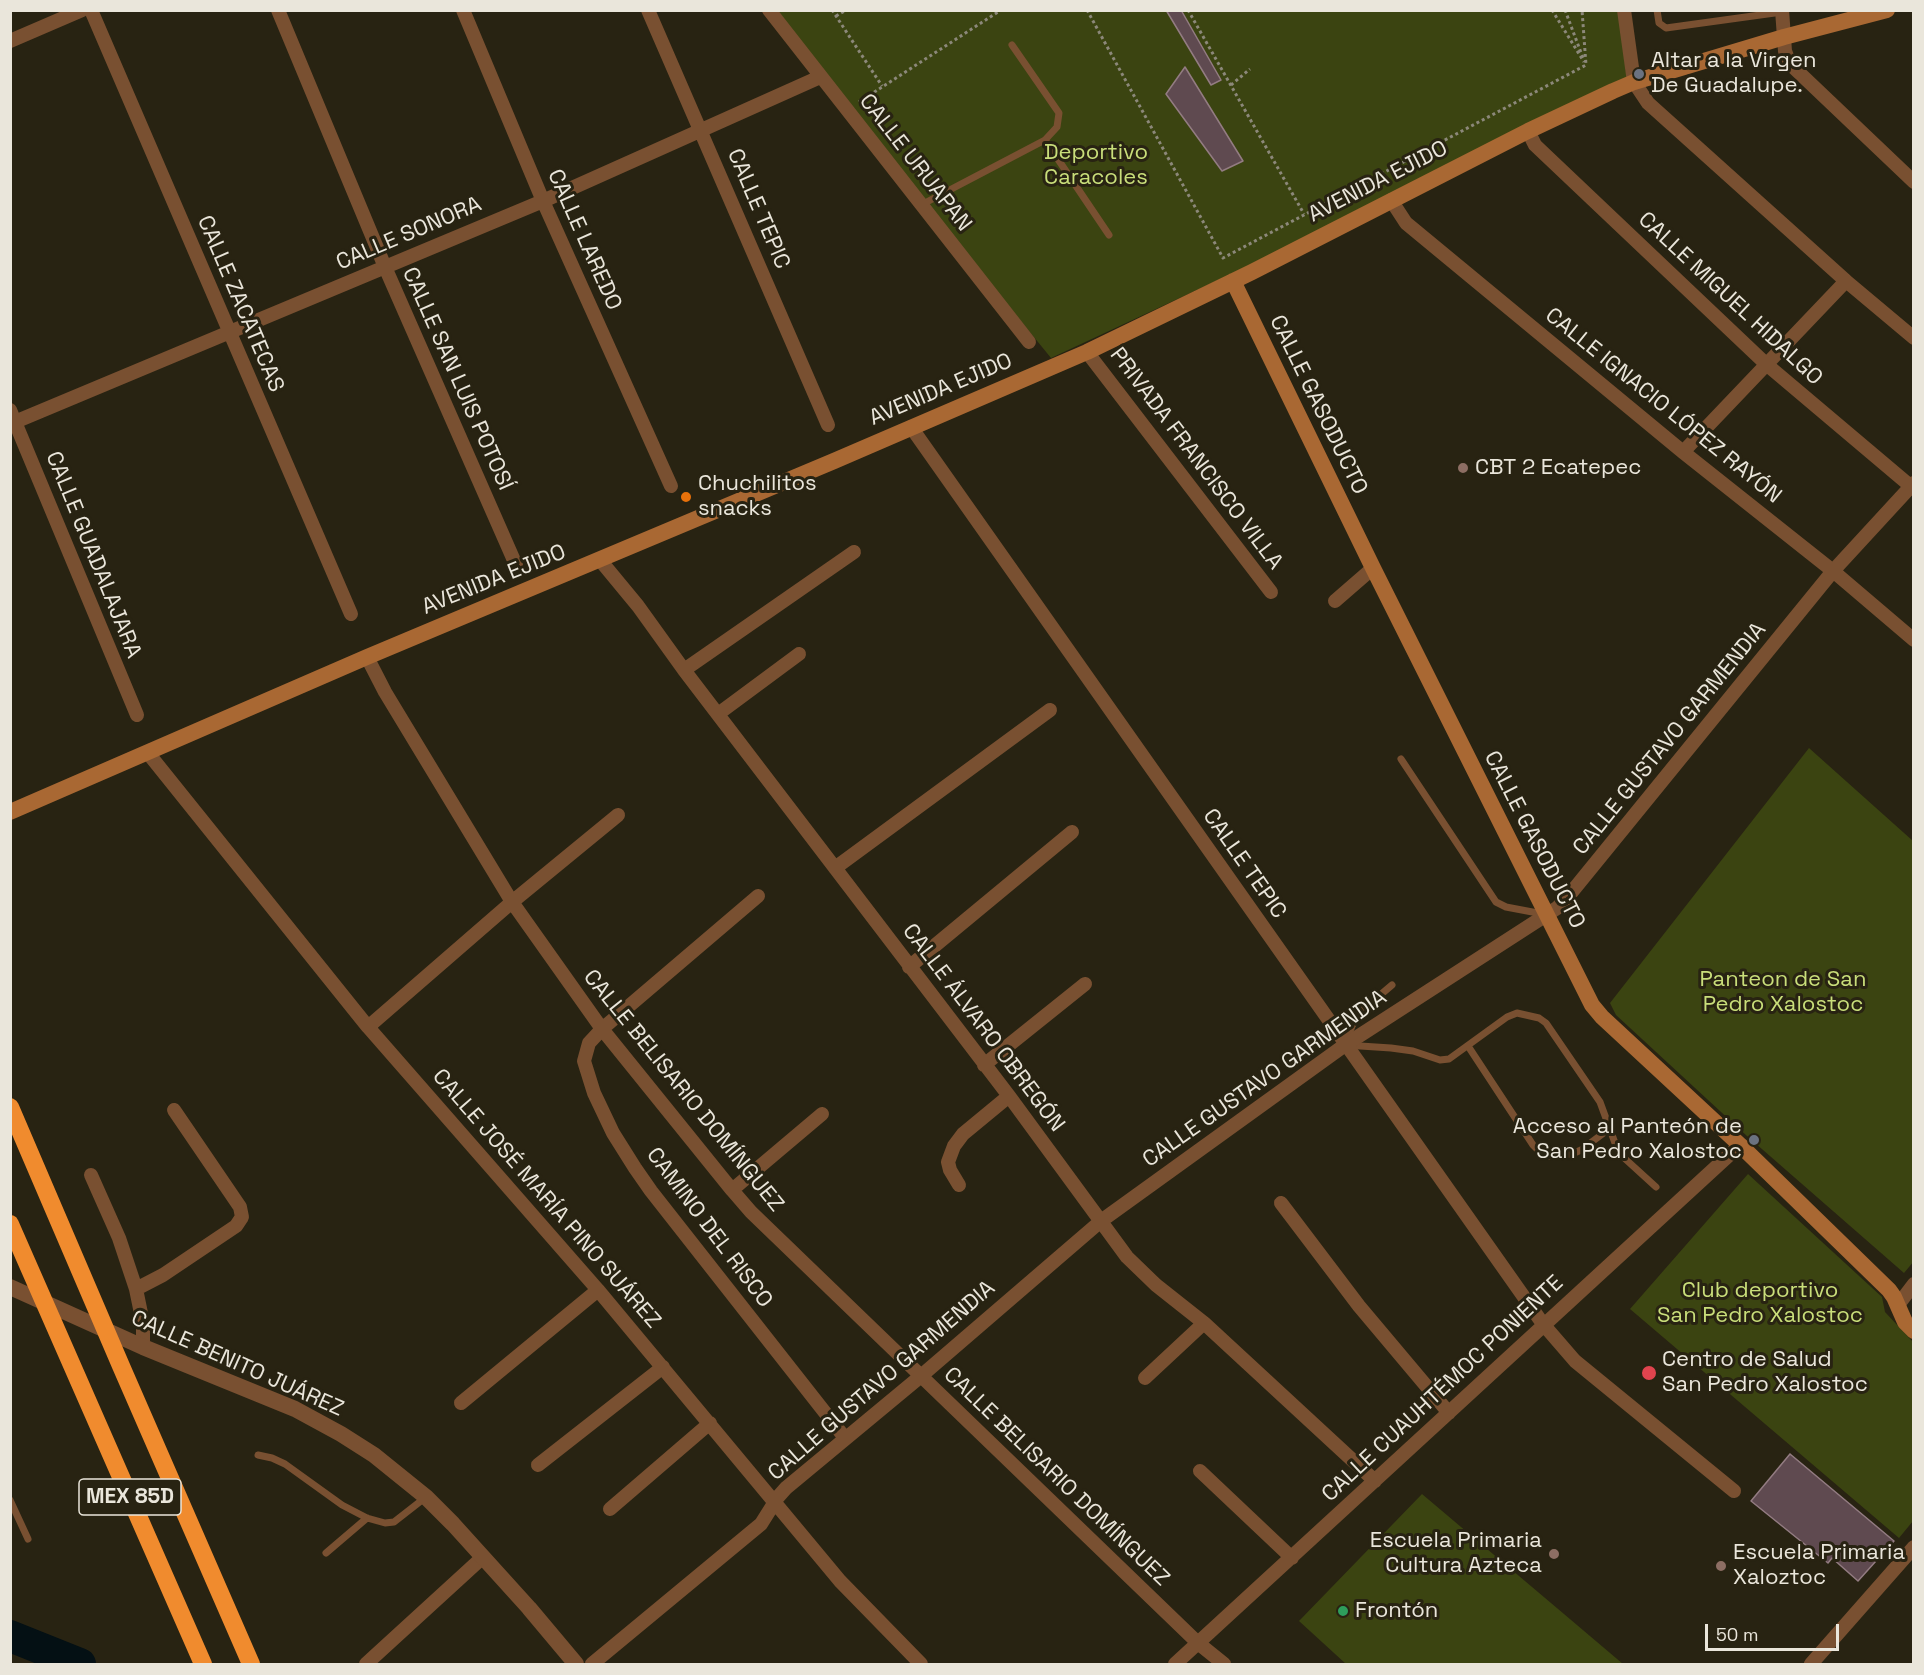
<!DOCTYPE html>
<meta charset="utf-8">
<style>
body{margin:0}
#map{position:relative;width:1924px;height:1675px;overflow:hidden;background:#282312;font-family:"Space Grotesk",sans-serif}
canvas{display:block}
.frame{position:absolute;inset:0;border:12px solid #eae6db;pointer-events:none}
.scale{position:absolute;left:1705px;top:1624px;width:134px;height:27px;box-sizing:border-box;border:3px solid #eae6db;border-top:0;padding-left:8px;font-size:18px;line-height:21px;white-space:nowrap;color:#eae6db;-webkit-text-stroke:4px #282312;paint-order:stroke}
</style>
<div id="map">
<canvas width="1924" height="1675"></canvas>
<div class="frame"></div>
<div class="scale">50 m</div>
</div>
<script>
const c = document.querySelector('canvas').getContext('2d');
c.lineJoin = 'round';
function paint(path, color) { c.fillStyle = color; c.fill(path, 'evenodd'); }
const poly = rows => new Path2D(rows.map(r => 'M' + r).join(''));
function stroke(path, color, width, dash) { c.strokeStyle = color; c.lineWidth = width; c.lineCap = dash ? 'butt' : 'round'; c.setLineDash(dash || []); c.stroke(path); }
function drawText(font, color, halo, rows, align = 'center') {
  c.font = font + ' "Space Grotesk",sans-serif'; c.lineWidth = 6; c.setLineDash([]); c.textBaseline = 'middle'; c.strokeStyle = halo; c.fillStyle = color; for (const [text, x, y, turn = 0] of rows) {
    c.save(); c.translate(x, y); c.rotate((+turn || 0) * Math.PI / 180); c.textAlign = isNaN(turn) ? turn : align; if (halo) c.strokeText(text, 0, 0); c.fillText(text, 0, 0); c.restore();
  }
}
paint(poly([
 [768,11,1619,11,1628,89,1051,358],
 [1809,748,1913,841,1914,1261,1904,1273,1747,1136,1616,1015,1610,1003],
 [1748,1174,1882,1297,1885,1312,1913,1342,1913,1521,1899,1538,1630,1309],
 [1422,1494,1564,1614,1623,1664,1346,1664,1299,1621]
]), '#3b4411');
stroke(poly([
 [10,1636,80,1664]
]), '#041014', 32);
const building = poly([
 [1166,10,1181,10,1221,80,1211,85,1166,10],
 [1185,67,1243,161,1222,171,1166,94,1185,67],
 [1790,1454,1894,1541,1858,1581,1832,1558,1828,1563,1751,1501,1790,1454]
]);
paint(building, '#5f4a50');
stroke(building, '#937c82', 1.5);
stroke(poly([
 [832,10,882,86],
 [1087,10,1223,258,1586,65,1582,10],
 [1188,10,1304,214],
 [1552,10,1584,62],
 [1565,10,1583,58],
 [836,16,846,10],
 [1231,85,1250,69],
 [859,102,1001,10]
]), '#8c887a', 3, [3, 3]);
stroke(poly([
 [1657,10,1659,23,1666,28,1782,12],
 [1045,140,1109,235],
 [921,205,1045,140,1057,127,1059,113,1012,45],
 [1401,759,1496,902,1506,907,1543,914],
 [1392,985,1359,1013,1352,1026,1345,1045,1391,1048,1413,1051,1440,1060,1449,1059,1507,1017,1517,1013,1539,1018,1546,1023,1600,1102,1615,1143,1622,1156,1656,1187],
 [1468,1046,1533,1145,1540,1152,1549,1156,1572,1154,1581,1150,1609,1129],
 [258,1455,272,1458,285,1464,342,1505,367,1518,385,1523,394,1522,426,1497],
 [10,1500,28,1539],
 [326,1553,367,1518]
]), '#795031', 7);
stroke(poly([
 [91,10,351,614],
 [278,10,385,267,516,565],
 [463,10,543,201,671,486],
 [648,10,828,425],
 [769,10,1029,342],
 [1624,10,1634,82,1648,103,1846,281,1914,338],
 [1782,10,1785,51,1790,64,1914,182],
 [10,41,82,10],
 [1528,131,1535,145,1766,364,1914,489],
 [1391,200,1406,223,1683,452,1833,571,1914,640],
 [1087,352,1271,592],
 [10,410,137,715],
 [10,424,543,201,820,77],
 [911,427,1543,1324,1575,1361,1734,1491],
 [1683,452,1846,281],
 [600,560,638,606,684,670,1009,1096,1127,1257,1156,1285,1204,1323,1375,1481],
 [1335,601,1373,568],
 [367,657,385,692,512,902,602,1029,732,1190,751,1212,1198,1643,1224,1664],
 [684,670,854,552],
 [718,714,799,654],
 [148,753,368,1027,598,1290,840,1581,921,1664],
 [835,868,1050,710],
 [758,896,602,1029,589,1043,584,1061,594,1093,613,1133,635,1168,651,1191,845,1438],
 [909,967,1072,832],
 [368,1027,512,902,618,815],
 [984,1065,1085,984],
 [91,1175,119,1238,136,1289,143,1323,143,1347],
 [959,1185,950,1170,948,1162,954,1146,963,1134,1009,1096],
 [732,1190,822,1114],
 [1281,1203,1359,1306,1449,1413],
 [136,1289,163,1275,236,1226,242,1217,240,1207,174,1110],
 [1898,1305,1914,1284],
 [1145,1378,1204,1323],
 [461,1403,598,1290],
 [538,1465,663,1367],
 [1200,1471,1292,1558],
 [610,1509,710,1423],
 [366,1664,483,1557],
 [592,1664,761,1524,778,1497,786,1488,921,1376,1101,1221,1345,1045,1557,908,1566,899,1833,571,1914,483],
 [1175,1664,1740,1145],
 [1811,1664,1914,1547]
]), '#795031', 14);
stroke(poly([
 [10,1287,143,1347,295,1409,341,1434,374,1455,426,1497,453,1524,529,1608,576,1664]
]), '#795031', 16);
stroke(poly([
 [1233,281,1373,568,1592,1005,1602,1017,1740,1145,1889,1290,1894,1297,1905,1322,1914,1331],
 [10,812,367,657,834,461,1087,352,1252,272,1528,131,1613,91,1634,82,1784,37,1887,10]
]), '#a96833', 16);
stroke(poly([
 [10,1107,121,1366,251,1664],
 [10,1224,203,1664]
]), '#f08b2e', 18);
for (const [x, y, r, color] of [
 [1639,74,6,"#6b7280"],
 [1463,468,6,"#8d6e63"],
 [686,497,6,"#e8710a"],
 [1754,1140,6,"#6b7280"],
 [1649,1373,8,"#e0444e"],
 [1554,1554,6,"#8d6e63"],
 [1721,1566,6,"#8d6e63"],
 [1343,1611,6,"#2e9e5b"]
]) { const dot = new Path2D(); dot.arc(x, y, r, 0, 2 * Math.PI); c.fillStyle = color; c.fill(dot); stroke(dot, '#282312', 2); }
for (const [x, y, w] of [
 [130,1497,102]
]) { const box = new Path2D(); box.roundRect(x - w / 2, y - 18, w, 36, 4.5); c.fillStyle = '#282312'; c.fill(box); stroke(box, '#eae6db', 1.5); }
drawText('bold 21px', '#eae6db', null, [
 ["MEX 85D",130,1497]
]);
drawText('22px', '#eae6db', '#282312', [
 ["Altar a la Virgen",1651,61],
 ["De Guadalupe.",1651,86],
 ["CBT 2 Ecatepec",1475,468],
 ["Chuchilitos",698,484],
 ["snacks",698,509],
 ["Acceso al Panteón de",1742,1127,"right"],
 ["San Pedro Xalostoc",1742,1152,"right"],
 ["Centro de Salud",1662,1360],
 ["San Pedro Xalostoc",1662,1385],
 ["Escuela Primaria",1542,1541,"right"],
 ["Cultura Azteca",1542,1566,"right"],
 ["Escuela Primaria",1733,1553],
 ["Xaloztoc",1733,1578],
 ["Frontón",1355,1611]
], 'left');
drawText('22px', '#c9de7a', '#282312', [
 ["Deportivo",1096,153],
 ["Caracoles",1096,178],
 ["Panteon de San",1783,980],
 ["Pedro Xalostoc",1783,1005],
 ["Club deportivo",1760,1291],
 ["San Pedro Xalostoc",1760,1316]
]);
drawText('22px', '#eae6db', '#282312', [
 ["CALLE URUAPAN",915,163,52],
 ["AVENIDA EJIDO",1378,182,-27],
 ["CALLE TEPIC",758,209,67],
 ["CALLE SONORA",409,234,-23],
 ["CALLE LAREDO",584,240,66],
 ["CALLE MIGUEL HIDALGO",1730,299,43],
 ["CALLE ZACATECAS",240,304,67],
 ["CALLE SAN LUIS POTOSÍ",457,379,66],
 ["AVENIDA EJIDO",941,390,-23],
 ["CALLE GASODUCTO",1318,405,64],
 ["CALLE IGNACIO LÓPEZ RAYÓN",1663,406,39],
 ["PRIVADA FRANCISCO VILLA",1196,459,53],
 ["CALLE GUADALAJARA",93,555,68],
 ["AVENIDA EJIDO",494,580,-22],
 ["CALLE GUSTAVO GARMENDIA",1670,739,-51],
 ["CALLE GASODUCTO",1534,840,63],
 ["CALLE TEPIC",1244,864,55],
 ["CALLE ÁLVARO OBREGÓN",983,1028,53],
 ["CALLE GUSTAVO GARMENDIA",1265,1079,-35],
 ["CALLE BELISARIO DOMÍNGUEZ",683,1091,51],
 ["CALLE JOSÉ MARÍA PINO SUÁREZ",546,1199,49],
 ["CAMINO DEL RISCO",709,1228,53],
 ["CALLE BENITO JUÁREZ",237,1364,24],
 ["CALLE GUSTAVO GARMENDIA",882,1381,-41],
 ["CALLE CUAUHTÉMOC PONIENTE",1443,1389,-43],
 ["CALLE BELISARIO DOMÍNGUEZ",1056,1477,44]
]);
</script>
